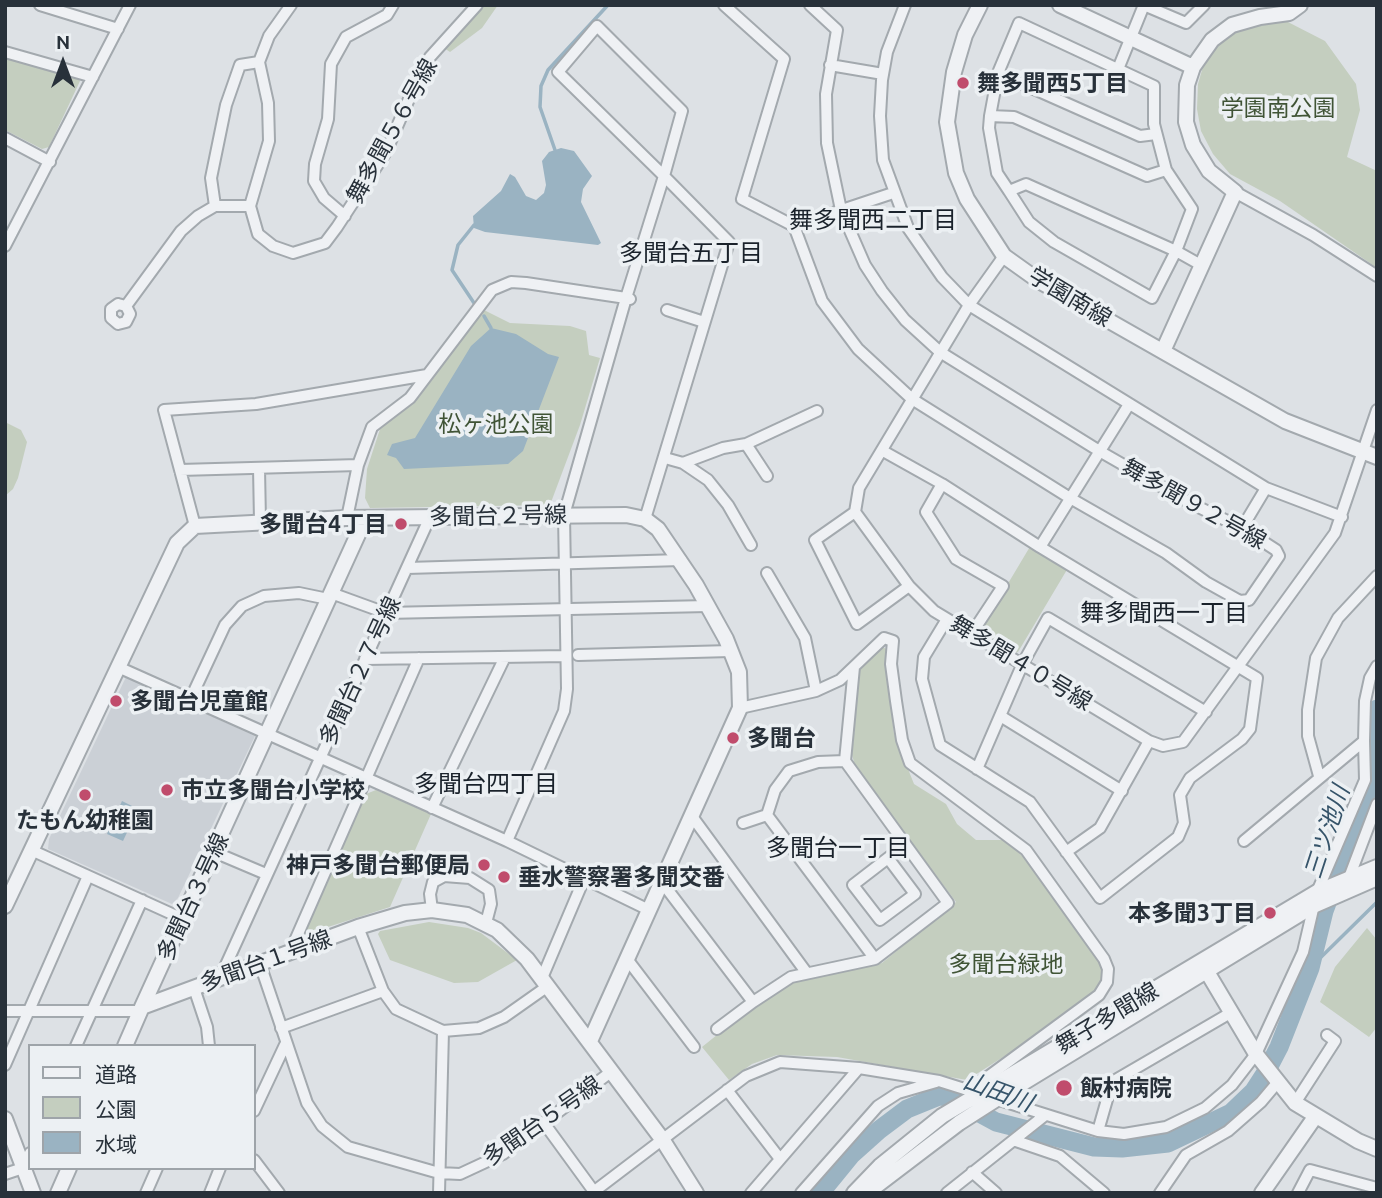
<!DOCTYPE html>
<meta charset="utf-8">
<style>
body{margin:0}
#map{position:relative;width:1382px;height:1198px;overflow:hidden;background:#dde1e5;font-family:Ubuntu,"Noto Sans JP",sans-serif}
canvas{display:block}
.frame{position:absolute;inset:0;border:7px solid #28313a;pointer-events:none}
.legend{position:absolute;left:28px;top:1044px;width:228px;height:126px;box-sizing:border-box;background:#ecf0f3;border:2px solid #9ea4a9;margin:0;padding:9px 12px;list-style:none;font-size:21px;color:#28313a}
.legend li{display:flex;align-items:center;gap:14px;height:35px}
.legend b{width:35px;border:2px solid #9ea4a9}
.north{position:absolute;left:28px;top:28px;width:70px;height:70px;-webkit-text-stroke:5px #ecf0f3;paint-order:stroke;rotate:0deg;font-size:19px;font-weight:700;line-height:28px;text-align:center;color:#28313a}
.north::after{content:'';display:block;margin:auto;width:24px;height:32px;background:#28313a;clip-path:polygon(50% 0,100% 100%,50% 72%,0 100%)}
</style>
<div id="map">
<canvas width="1382" height="1198"></canvas>
<div class="frame"></div>
<ul class="legend">
<li><b style="height:9px;background:#eff1f4"></b>道路</li>
<li><b style="height:19px;background:#c4cebf"></b>公園</li>
<li><b style="height:19px;background:#9ab3c2"></b>水域</li>
</ul>
<div class="north">N</div>
</div>
<script>
const c = document.querySelector('canvas').getContext('2d');
c.lineJoin = 'round';
function paint(path, color) { c.fillStyle = color; c.fill(path, 'evenodd'); }
const poly = rows => new Path2D(rows.map(r => 'M' + r).join(''));
function stroke(path, color, width, dash) { c.strokeStyle = color; c.lineWidth = width; c.lineCap = dash ? 'butt' : 'round'; c.setLineDash(dash || []); c.stroke(path); }
function drawText(font, color, halo, rows, align = 'center') {
  c.font = font + ' Ubuntu,"Noto Sans JP",sans-serif'; c.lineWidth = 7; c.setLineDash([]); c.textBaseline = 'middle'; c.strokeStyle = halo; c.fillStyle = color; for (const [text, x, y, turn = 0] of rows) {
    c.save(); c.translate(x, y); c.rotate((+turn || 0) * Math.PI / 180); c.textAlign = isNaN(turn) ? turn : align; if (halo) c.strokeText(text, 0, 0); c.fillText(text, 0, 0); c.restore();
  }
}
paint(poly([
 [126,677,255,736,178,898,172,904,48,849,49,839]
]), '#cbd0d6');
paint(poly([
 [484,5,498,5,482,28,450,52,444,48],
 [1284,20,1325,41,1356,84,1360,110,1347,157,1377,171,1377,268,1280,201,1230,174,1213,154,1201,131,1197,109,1198,84,1204,63,1219,44,1236,32],
 [8,57,76,77,80,81,49,147,42,149,5,130,5,58],
 [484,310,510,323,570,326,586,331,589,355,600,358,580,425,550,505,370,508,365,498,367,469,380,429,419,397],
 [5,422,21,430,27,442,18,478,13,489,5,496],
 [1031,545,1068,568,1018,652,1012,654,979,632],
 [881,646,888,650,885,658,894,734,914,784,946,804,957,824,976,840,1007,840,1024,858,1100,960,1104,973,1101,985,1052,1026,967,1080,837,1057,777,1055,752,1064,729,1080,702,1047,748,1010,793,982,882,963,956,902,856,769,852,755,860,670],
 [376,790,431,814,390,907,303,935,366,794],
 [429,922,468,928,481,933,517,960,478,982,454,983,390,960,378,934,380,931],
 [1367,928,1377,940,1377,1027,1369,1037,1320,1002,1335,967]
]), '#c4cebf');
paint(poly([
 [561,148,574,151,592,176,583,189,581,202,601,243,598,245,485,232,474,228,473,216,501,191,510,174,515,177,526,196,536,200,544,193,546,185,542,161,549,152],
 [491,328,516,334,548,354,559,357,523,451,508,464,404,469,396,458,387,455,392,444,415,438,471,346],
 [122,801,138,809,123,841,107,834]
]), '#9ab3c2');
stroke(poly([
 [555,150,540,107,541,86,548,70,608,5],
 [474,225,458,245,452,270,474,303],
 [484,316,491,328],
 [1310,968,1377,902]
]), '#9ab3c2', 3.5);
stroke(poly([
 [820,1193,851,1155,879,1130,907,1109,939,1096,950,1097,996,1122,1094,1147,1122,1148,1168,1143,1231,1113,1254,1091,1265,1074,1279,1047,1310,968,1324,911,1360,815,1375,762,1377,709]
]), '#9ab3c2', 19);
const minor = poly([
 [40,5,118,29],
 [291,5,269,36,259,62,268,103,269,141,250,206,258,234,273,246,293,253,325,243,337,227,386,152,419,76,430,57,477,5],
 [724,5,784,59,742,199,794,226,822,301,858,349,912,399,1070,498,1166,553,1206,582,1240,601,1249,600,1279,556,1276,550,1242,528,1190,503,1101,452,940,352,905,320,882,291,865,265,841,210,827,143,826,94,837,30,810,5],
 [905,5,887,52,882,80,880,116,883,160,908,228,942,277,969,305,1266,488,1342,517],
 [1146,6,1186,23,1204,5],
 [5,52,93,77],
 [830,65,883,74],
 [1118,69,1144,5],
 [998,73,1140,136,1156,134],
 [990,116,998,73,1019,23,1154,86,1154,124,1166,170],
 [5,138,50,162],
 [1009,191,997,173,989,128,990,116,1014,117,1147,176,1166,170,1192,209,1176,251,1026,184,1009,191,1029,222,1054,242,1152,298,1176,251,1201,265],
 [1235,192,1313,235,1377,276],
 [215,206,211,178,226,105,240,65,259,62],
 [345,216,324,198,314,181,315,164,328,119,331,64,346,37,387,15,393,5],
 [794,226,893,193],
 [5,246,130,5],
 [1004,256,969,305,859,488,855,512,909,586,934,611,1149,741,1163,746,1183,742,1335,533,1377,410],
 [118,304,126,306,130,314,126,322,118,324,111,318,111,309,118,304],
 [126,306,181,231,198,216,215,206,250,206],
 [667,310,704,322],
 [746,444,767,476],
 [883,451,942,484,1040,547,1257,678,1250,729,1242,739,1190,778,1180,795,1184,823,1178,837,1100,898,1030,802,940,745,922,679,924,657,947,619],
 [665,458,683,463,708,480,728,505,751,545],
 [683,463,723,448,746,444,817,411],
 [259,468,260,521],
 [180,470,358,465],
 [942,484,926,512,956,559,1003,586,972,633],
 [855,512,815,540,857,624,909,586],
 [347,518,358,465,372,427,410,398,492,290,511,282,526,283,626,298,664,176,682,111,597,26,558,72,664,176,729,242,645,519],
 [195,526,164,410,256,404,427,375],
 [1242,528,1266,488],
 [1040,547,1128,406],
 [407,568,681,560],
 [767,573,805,638,816,691],
 [331,593,386,613,708,606],
 [578,655,731,651],
 [365,659,566,656],
 [118,667,507,841,649,910],
 [190,700,225,625,242,606,264,596,299,593,328,599],
 [740,708,816,691,840,680,884,638,893,641,891,664,896,701,902,740,910,763,1026,850,1104,959,1108,969,1107,982,1099,995,970,1090],
 [1002,717,1122,791],
 [845,761,818,762,789,771,775,790,767,815,875,959],
 [977,769,1023,663,1048,618,1206,712],
 [1319,776,1308,736,1308,710,1316,658,1338,618,1377,576],
 [432,808,505,657],
 [691,815,806,972],
 [743,823,767,815],
 [507,841,564,711,567,689,564,515,626,298,630,299],
 [1244,841,1364,741,1365,701,1370,678,1377,666],
 [31,850,183,919],
 [214,852,266,874],
 [1066,852,1100,828,1149,741],
 [888,858,915,894,880,920,853,885,888,858,905,845],
 [661,881,753,1002,791,977,875,959,948,903,845,761,854,667],
 [1347,883,1377,804],
 [432,910,430,894,433,882,444,876,470,878,489,890,491,904,486,923],
 [358,927,383,991,396,1009,443,1031,479,1028,504,1017,548,986],
 [290,952,419,658],
 [627,959,694,1047],
 [260,964,307,1103,322,1126,348,1147,439,1173,460,1174,503,1154,612,1071],
 [220,978,430,517],
 [542,978,584,879],
 [194,988,207,1027,209,1046],
 [5,1011,141,1011],
 [281,1028,383,991],
 [717,1029,753,1002],
 [76,1046,142,900],
 [5,1065,88,876],
 [727,1090,780,1159],
 [1295,1103,1335,1041,1327,1035],
 [254,1111,285,1045],
 [544,1123,595,1193],
 [1098,1131,1112,1082,1232,1012],
 [1016,1141,1060,1156,1104,1193],
 [254,1160,279,1193],
 [972,1172,996,1193],
 [5,1174,23,1168,30,1153],
 [146,1193,157,1168],
 [210,1193,220,1168],
 [439,1193,443,1031],
 [592,1193,746,1076,780,1062,859,1068,939,1081,1098,1131,1124,1134,1166,1127,1205,1108,1232,1085,1256,1054,1303,952,1317,892,1365,780,1364,741],
 [751,1193,859,1068],
 [801,1193,878,1106,898,1093,936,1082],
 [947,1193,1044,1116],
 [1160,1193,1186,1155,1228,1131,1261,1102,1277,1083],
 [1298,1193,1310,1170,1377,1188]
]);
const tertiary = poly([
 [980,5,965,35,954,72,947,122,956,173,967,199,1004,256,1039,281,1285,421,1377,457],
 [1060,5,1193,67],
 [1163,351,1235,192,1209,171,1193,145,1186,122,1187,85,1193,67,1212,40,1232,25,1260,17,1289,13,1300,5],
 [5,906,177,543,195,526,347,518,626,515,645,519,658,529,696,585,726,639,739,672,740,708,590,1041],
 [1203,965,1256,1054,1295,1103,1358,1141,1377,1149],
 [142,1007,365,519],
 [125,1046,142,1007,358,927,405,913,432,910,467,915,497,930,527,959,662,1139,696,1193],
 [5,1119,33,1193],
 [58,1193,69,1168],
 [854,1193,880,1166,942,1116,1317,892,1377,867],
 [867,1193,959,1123,995,1100,1313,906,1377,878],
 [1262,1193,1315,1117]
]);
stroke(minor, '#a3a9ae', 14);
stroke(tertiary, '#a3a9ae', 18);
stroke(minor, '#eff1f4', 10);
stroke(tertiary, '#eff1f4', 14);
for (const [x, y, r, color] of [
 [963,83,7,"#c04c6c"],
 [401,524,7,"#c04c6c"],
 [116,701,7,"#c04c6c"],
 [733,738,7,"#c04c6c"],
 [167,790,7,"#c04c6c"],
 [85,795,7,"#c04c6c"],
 [484,865,7,"#c04c6c"],
 [504,877,7,"#c04c6c"],
 [1270,913,7,"#c04c6c"],
 [1064,1088,9,"#c04c6c"]
]) { const dot = new Path2D(); dot.arc(x, y, r, 0, 2 * Math.PI); c.fillStyle = color; c.fill(dot); stroke(dot, '#ecf0f3', 2.5); }
drawText('bold 23px', '#28313a', '#ecf0f3', [
 ["舞多聞西5丁目",977,83],
 ["多聞台4丁目",387,524,"right"],
 ["多聞台児童館",130,701],
 ["多聞台",747,738],
 ["市立多聞台小学校",181,790],
 ["たもん幼稚園",85,820,"center"],
 ["神戸多聞台郵便局",470,865,"right"],
 ["垂水警察署多聞交番",518,877],
 ["本多聞3丁目",1256,913,"right"],
 ["飯村病院",1080,1088]
], 'left');
drawText('23px', '#405436', '#ecf0f3', [
 ["学園南公園",1278,108],
 ["松ヶ池公園",496,424],
 ["多聞台緑地",1006,964]
]);
drawText('23px', '#28313a', '#ecf0f3', [
 ["舞多聞５６号線",392,131,-61],
 ["学園南線",1070,297,31],
 ["舞多聞９２号線",1194,504,29],
 ["多聞台２号線",498,516,-1],
 ["舞多聞４０号線",1021,663,31],
 ["多聞台２７号線",360,671,-65],
 ["多聞台３号線",193,897,-65],
 ["多聞台１号線",266,961,-20],
 ["舞子多聞線",1107,1018,-31],
 ["多聞台５号線",542,1121,-35]
]);
drawText('24px', '#1a222b', '#ecf0f3', [
 ["舞多聞西二丁目",873,220],
 ["多聞台五丁目",691,253],
 ["舞多聞西一丁目",1164,613],
 ["多聞台四丁目",486,784],
 ["多聞台一丁目",838,848]
]);
drawText('italic 24px', '#36546a', '#ecf0f3', [
 ["三ツ池川",1327,832,-72],
 ["山田川",998,1092,20]
]);
</script>
